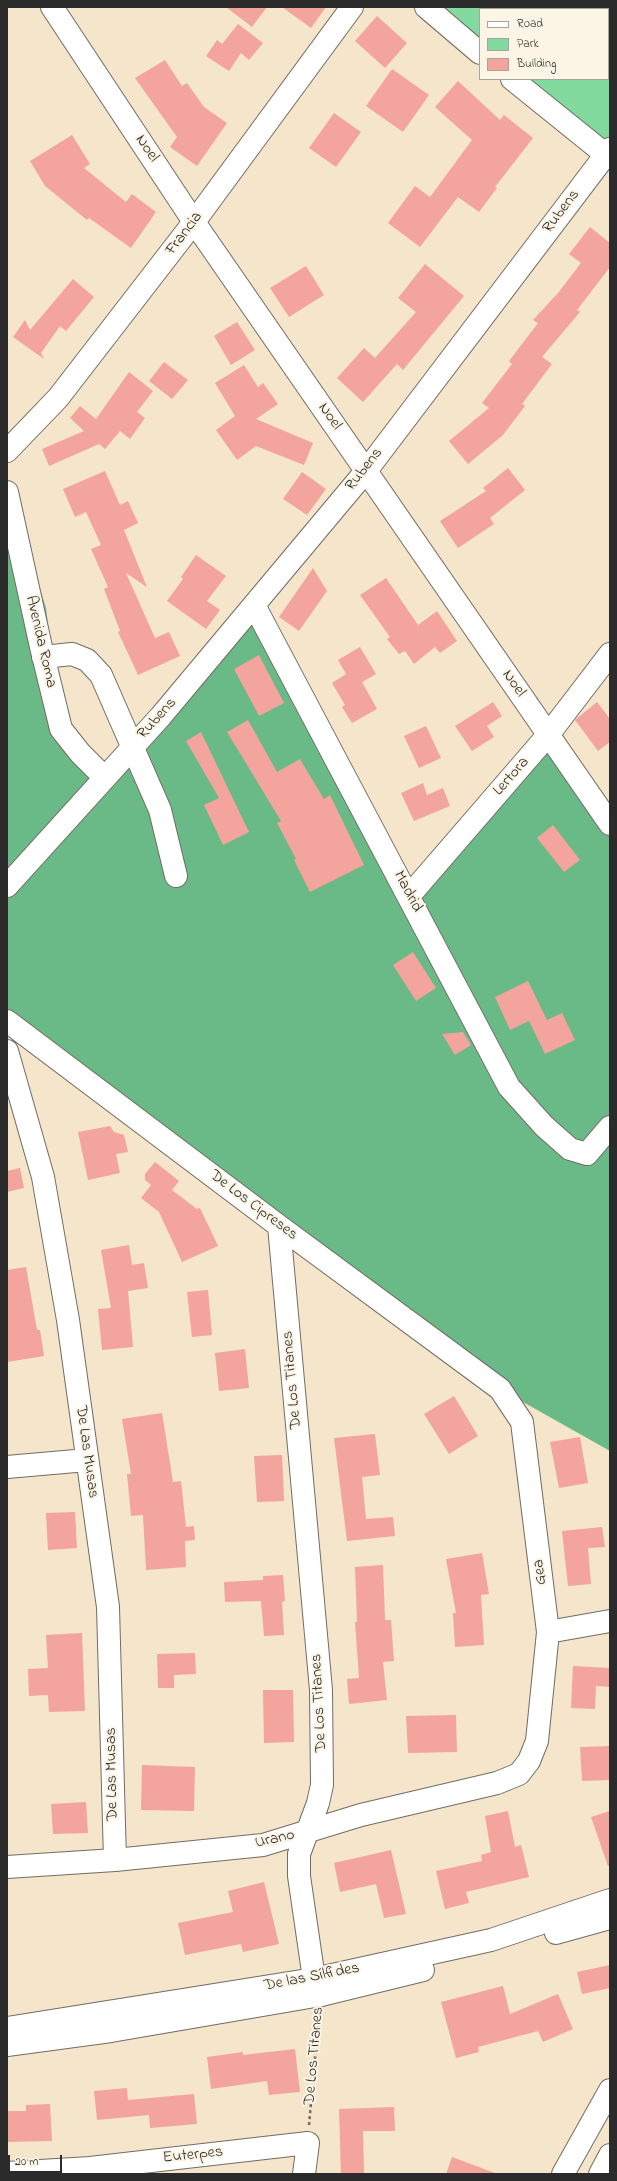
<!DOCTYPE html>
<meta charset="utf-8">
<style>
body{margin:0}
#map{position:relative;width:617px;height:2181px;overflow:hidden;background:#f5e5cb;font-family:"Indie Flower",sans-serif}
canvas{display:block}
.frame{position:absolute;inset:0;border:8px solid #2b2b2b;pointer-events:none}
.legend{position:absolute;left:479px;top:8px;width:130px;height:72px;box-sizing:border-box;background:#fcf5e5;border:1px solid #a8a49b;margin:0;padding:5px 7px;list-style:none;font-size:12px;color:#2b2b2b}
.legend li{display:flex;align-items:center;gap:8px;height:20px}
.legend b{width:20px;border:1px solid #a8a49b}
.scale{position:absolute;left:8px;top:2155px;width:54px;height:18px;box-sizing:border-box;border:2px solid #2b2b2b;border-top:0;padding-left:5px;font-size:12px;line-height:14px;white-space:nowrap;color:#2b2b2b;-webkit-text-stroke:3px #fcf5e5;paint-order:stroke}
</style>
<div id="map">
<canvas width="617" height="2181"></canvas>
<div class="frame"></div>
<ul class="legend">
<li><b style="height:5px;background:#fff"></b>Road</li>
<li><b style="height:11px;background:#82da9f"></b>Park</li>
<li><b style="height:11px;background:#f3a49c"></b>Building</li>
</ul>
<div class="scale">20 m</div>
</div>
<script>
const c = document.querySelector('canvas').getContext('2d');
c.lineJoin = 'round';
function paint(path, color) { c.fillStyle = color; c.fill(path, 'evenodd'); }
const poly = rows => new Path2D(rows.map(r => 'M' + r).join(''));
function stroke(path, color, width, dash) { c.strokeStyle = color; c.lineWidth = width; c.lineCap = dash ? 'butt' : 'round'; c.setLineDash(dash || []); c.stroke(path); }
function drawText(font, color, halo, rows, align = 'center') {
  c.font = font + ' "Indie Flower",sans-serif'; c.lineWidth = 4; c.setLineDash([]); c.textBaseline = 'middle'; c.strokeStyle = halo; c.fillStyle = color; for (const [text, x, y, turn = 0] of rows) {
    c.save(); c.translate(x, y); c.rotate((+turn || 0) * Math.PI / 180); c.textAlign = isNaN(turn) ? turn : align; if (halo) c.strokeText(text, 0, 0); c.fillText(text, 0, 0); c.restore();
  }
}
paint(poly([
 [425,7,610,7,610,157,512,79,608,79,608,9,480,9,480,53]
]), '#82da9f');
paint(poly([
 [7,482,46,608,61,729,104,777,254,605,409,895,548,735,610,824,610,1451,500,1389,7,1019]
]), '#69ba86');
paint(poly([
 [226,7,267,7,252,27],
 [282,7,326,7,311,28],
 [377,16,407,43,385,68,355,41],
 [238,24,263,43,249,60,241,53,229,71,206,56,217,40,222,44],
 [165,60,182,86,187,83,204,107,227,123,197,166,170,147,177,137,135,78],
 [392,69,429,95,403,132,366,106],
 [458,81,500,120,504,115,533,138,495,187,497,188,479,212,458,197,420,247,388,223,415,186,430,197,472,140,435,107],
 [334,113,361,132,336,167,309,148],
 [72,135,90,164,84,168,126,202,132,194,156,212,131,248,89,218,87,220,45,186,30,161],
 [590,227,610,243,610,267,577,310,580,312,542,357,552,364,522,404,525,406,503,435,468,464,449,441,489,408,482,403,512,364,509,361,538,323,533,320,558,293,581,263,569,254],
 [425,264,464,296,403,370,397,364,363,402,337,378,364,348,375,358,416,312,398,298],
 [306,266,324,295,289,317,270,288],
 [73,279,94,297,66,331,60,326,41,353,44,359,13,337,25,320,30,330],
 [237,322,255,350,231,365,214,336],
 [164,362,188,380,172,399,149,381],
 [244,365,258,387,263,383,278,404,256,419,313,443,304,465,256,446,237,460,216,430,235,416,215,383],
 [129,372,153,391,137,412,145,418,130,439,120,431,105,449,99,444,49,466,42,449,84,431,70,418,80,406,96,419],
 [508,468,525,490,490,518,494,524,458,548,440,521,486,491,483,488],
 [105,471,120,505,128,501,138,523,124,530,147,587,126,573,155,638,169,632,180,656,138,675,118,632,120,631,104,589,108,587,91,549,101,545,86,512,75,517,63,489],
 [302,472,326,489,307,515,283,499],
 [196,555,226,576,207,601,220,610,206,629,167,601,183,579,181,577],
 [313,568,327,591,299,631,279,617],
 [386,578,418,625,437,611,457,641,440,653,435,647,414,664,405,651,399,654,387,639,390,637,360,595],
 [360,647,376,674,362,682,377,709,352,723,342,707,345,705,332,683,346,674,338,660],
 [259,655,284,703,259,716,234,669],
 [493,702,502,716,487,726,494,737,472,751,455,726],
 [597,702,610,719,610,742,598,751,575,720],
 [248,720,277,772,300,759,324,799,330,795,364,865,310,892,294,860,296,859,277,823,281,821,227,732],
 [426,726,441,758,419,768,404,736],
 [201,732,249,832,223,845,204,805,219,798,186,741],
 [423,783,427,795,443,788,450,806,414,821,401,793],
 [553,825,580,860,564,872,537,838],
 [413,952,436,988,416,1001,393,965],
 [528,981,547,1020,562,1013,575,1040,545,1054,529,1021,510,1030,495,997],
 [463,1032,471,1045,455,1055,442,1034],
 [110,1126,114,1132,124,1135,128,1152,116,1154,120,1173,88,1180,78,1132],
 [155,1162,179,1181,172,1190,197,1209,200,1208,218,1246,182,1262,159,1212,141,1198,151,1185,145,1180,145,1174],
 [20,1168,24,1188,7,1192,7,1171],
 [129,1245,132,1265,144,1263,148,1288,128,1291,133,1347,102,1350,98,1309,111,1308,101,1250],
 [26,1267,37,1330,40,1330,44,1356,7,1362,7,1270],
 [208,1290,212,1335,192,1337,187,1292],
 [245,1349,249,1388,219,1391,215,1353],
 [454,1396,478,1436,449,1454,424,1414],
 [162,1413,173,1482,181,1481,186,1527,194,1526,195,1540,185,1541,186,1567,146,1570,143,1515,131,1516,127,1474,131,1474,122,1419],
 [375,1434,380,1475,362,1477,366,1519,393,1517,395,1536,347,1541,334,1438],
 [580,1437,588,1483,559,1488,550,1442],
 [282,1455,284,1501,257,1502,254,1456],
 [75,1512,77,1548,48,1550,46,1513],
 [602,1527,605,1547,588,1548,591,1584,568,1586,562,1531],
 [482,1553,489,1594,481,1595,484,1645,455,1647,453,1613,456,1613,446,1559],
 [383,1565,385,1620,391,1620,394,1661,383,1662,387,1700,349,1704,347,1679,359,1678,355,1622,357,1622,355,1567],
 [283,1575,285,1601,282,1602,284,1635,264,1636,261,1601,225,1602,224,1582,263,1580,263,1576],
 [82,1633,85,1711,49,1712,48,1695,29,1696,28,1669,48,1668,46,1635],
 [195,1653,196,1674,174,1675,174,1688,158,1688,157,1654],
 [573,1666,610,1668,610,1687,596,1686,595,1709,571,1708],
 [263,1690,293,1690,294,1742,264,1743],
 [456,1715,457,1752,408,1753,406,1716],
 [610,1746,610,1780,582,1781,580,1747],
 [142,1765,195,1767,194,1811,141,1810],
 [86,1802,88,1833,53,1834,51,1804],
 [508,1811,515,1847,521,1845,529,1877,466,1892,469,1903,445,1909,436,1871,482,1861,481,1855,491,1852,485,1816],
 [610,1811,610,1866,608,1866,591,1817],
 [391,1850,406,1914,384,1918,376,1884,340,1892,334,1863],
 [264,1882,279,1944,243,1952,241,1944,185,1955,178,1923,233,1912,228,1891],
 [610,1965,610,1988,582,1994,577,1972],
 [503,1986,510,2014,558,1994,573,2029,543,2042,538,2031,478,2047,479,2052,456,2058,441,2002],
 [295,2049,300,2092,269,2095,267,2081,211,2089,207,2057,243,2052,243,2055],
 [127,2088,128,2100,194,2094,197,2124,150,2128,149,2115,97,2120,94,2091],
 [50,2104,52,2141,7,2142,7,2111,26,2111,26,2105],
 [394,2107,395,2131,363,2131,364,2174,341,2174,339,2109],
 [452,2157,495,2173,494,2174,446,2174]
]), '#f3a49c');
const minor = poly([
 [52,7,194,222,610,824],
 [426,7,480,53],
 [512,79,610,158],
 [7,451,58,398,194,222,352,7],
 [7,492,41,647,61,729,80,753,104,777],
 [254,605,509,1087,544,1126,570,1149,587,1154,610,1127],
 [43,657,72,654,87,660,101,675,160,810,176,876],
 [7,886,161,716,366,471,610,149],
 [409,896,548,735,610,654],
 [7,1021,279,1226,500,1389,522,1422,548,1632,537,1741,529,1761,519,1774,497,1783,361,1815,263,1845,115,1860,7,1867],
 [7,1051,43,1177,68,1320,108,1607,115,1860],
 [279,1226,321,1690,322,1785,318,1803,299,1854,299,1876,314,1979,321,1995],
 [7,1467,87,1460],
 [548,1632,610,1621],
 [7,2173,90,2168,308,2143,304,2174],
 [563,2174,610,2090],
 [600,2174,610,2155]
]);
const secondary = poly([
 [556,1933,610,1918],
 [7,2028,314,1979,491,1940,610,1900],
 [7,2045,111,2031,321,1995,423,1970]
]);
stroke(minor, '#726c63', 24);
stroke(secondary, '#726c63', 24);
stroke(poly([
 [309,2125,319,2014]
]), '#726c63', 2.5, [3, 3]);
stroke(minor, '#fff', 22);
stroke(secondary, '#fff', 22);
drawText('16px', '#2b2b2b', '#fcf5e5', [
 ["Noel",146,149,56],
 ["Rubens",562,212,-53],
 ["Francia",185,234,-53],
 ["Noel",329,417,55],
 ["Rubens",365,470,-52],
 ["Avenida Roma",40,642,77],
 ["Noel",513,684,55],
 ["Rubens",158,719,-48],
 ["Lertora",512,777,-49],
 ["Madrid",407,892,62],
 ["De Los Cipreses",253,1206,37],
 ["De Los Titanes",293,1380,-95],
 ["De Las Musas",86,1452,82],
 ["Gea",541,1572,-97],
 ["De Los Titanes",320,1703,-93],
 ["De Las Musas",113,1774,-91],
 ["Urano",275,1840,-13],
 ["De las Sílfides",312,1978,-11],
 ["De Los Titanes",315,2056,-85],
 ["Euterpes",193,2156,-6]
]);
</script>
